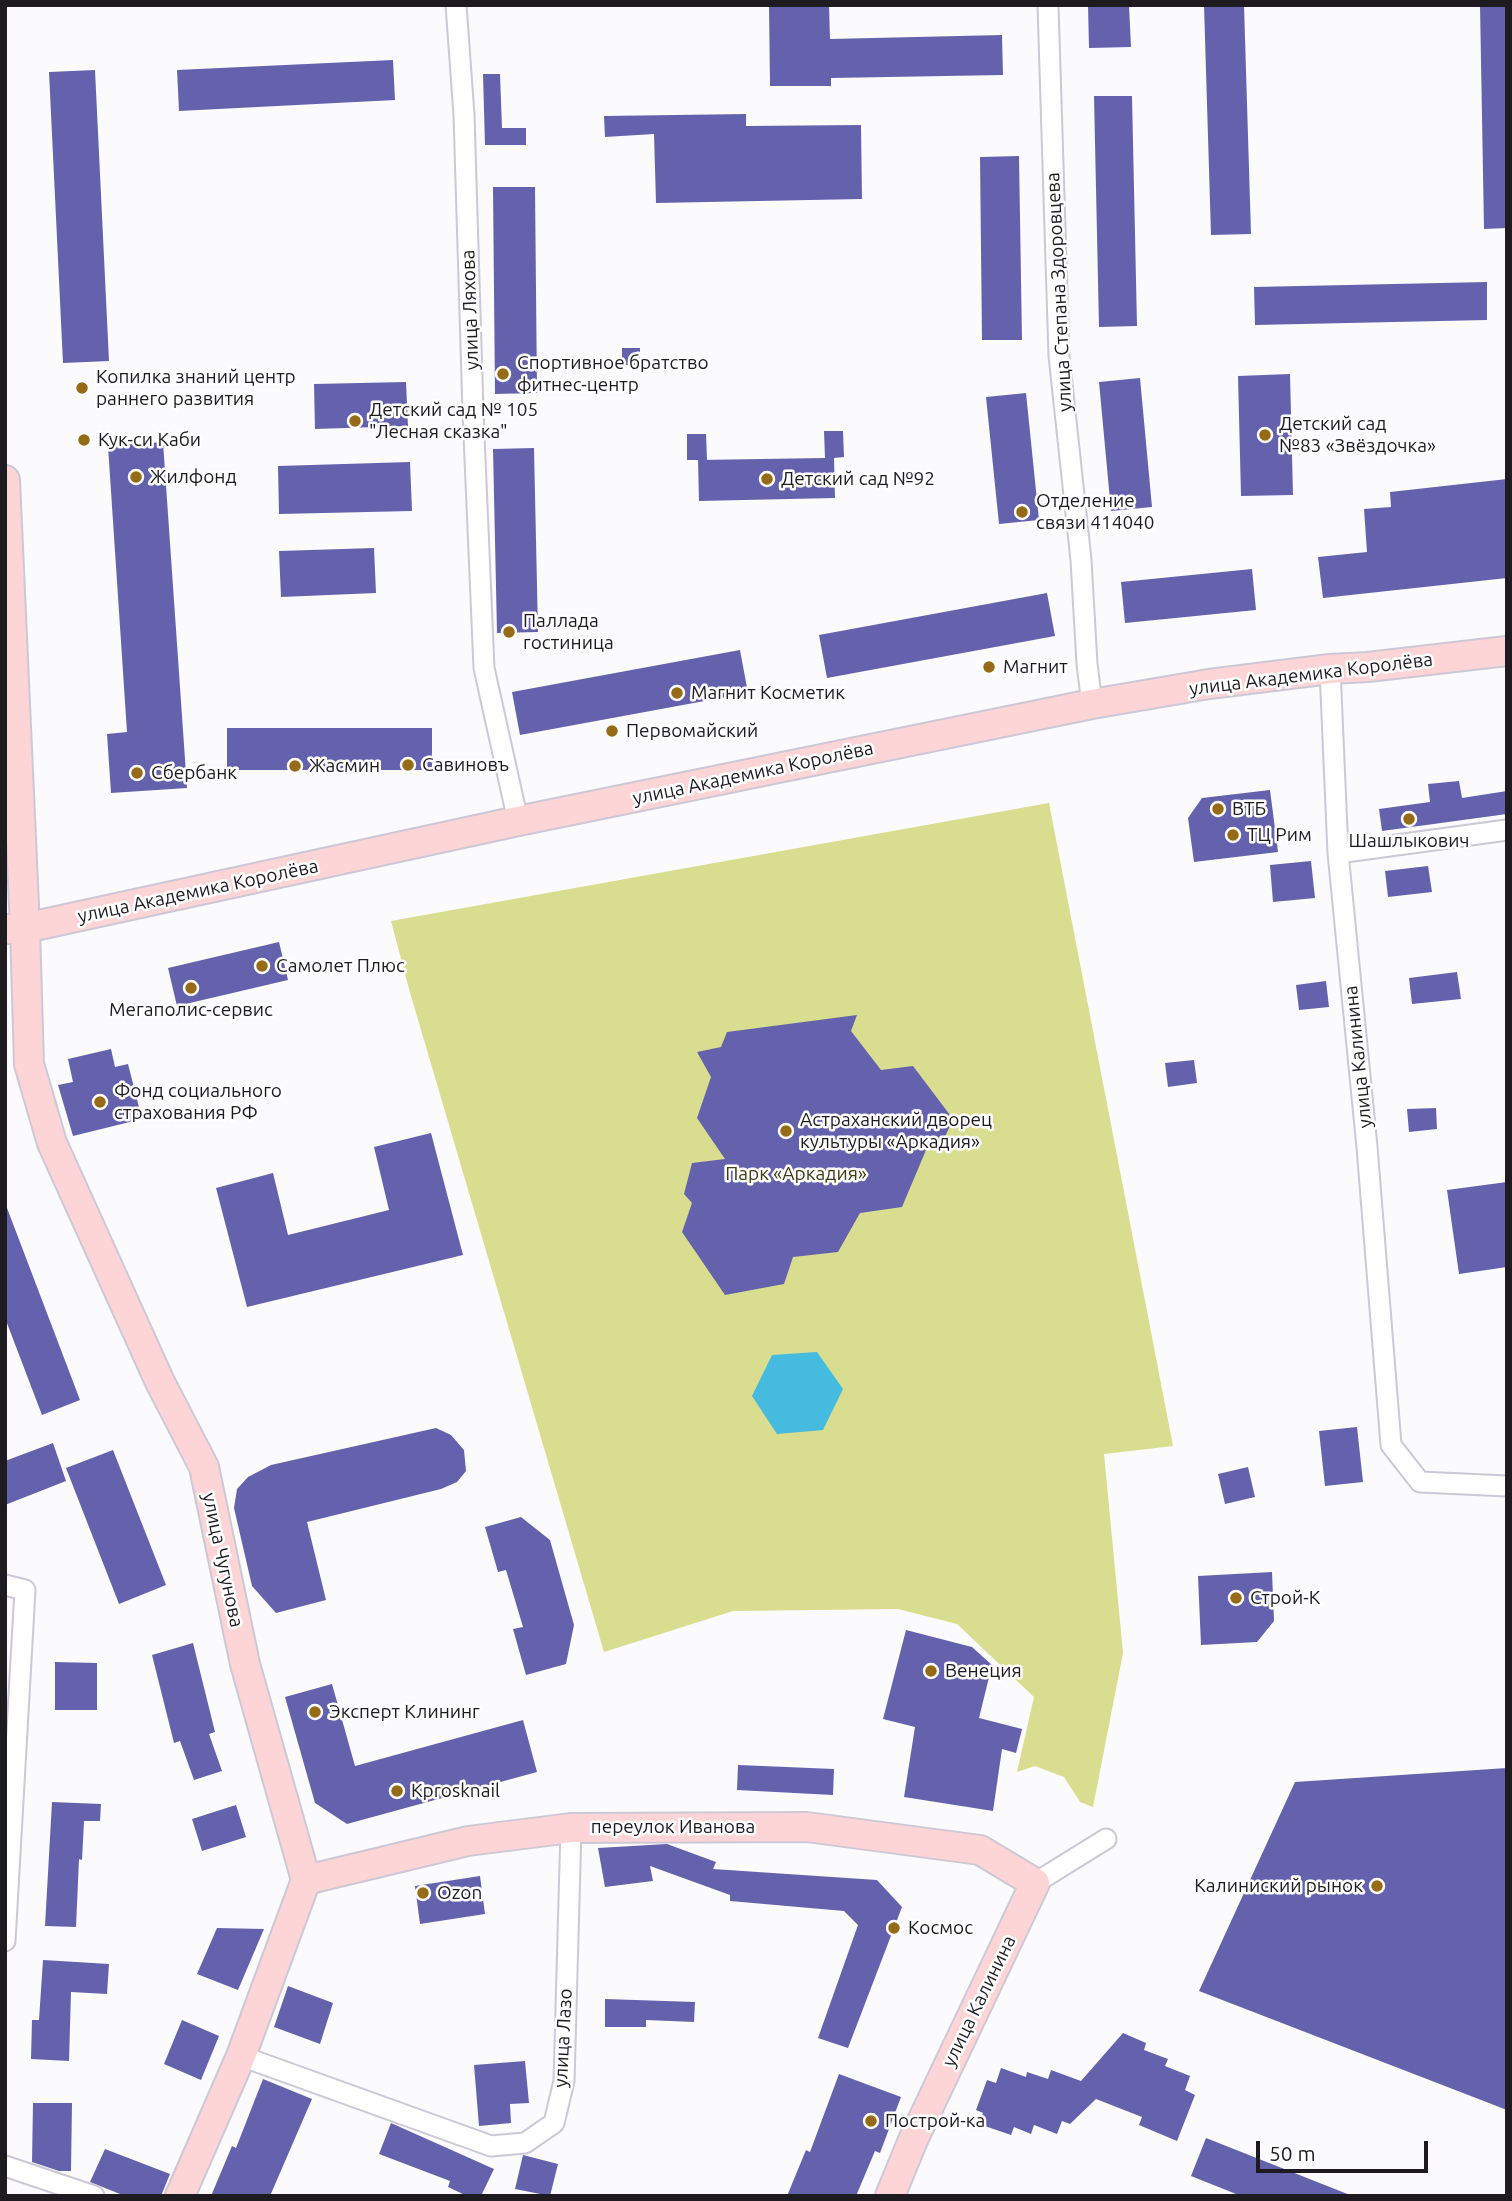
<!DOCTYPE html>
<meta charset="utf-8">
<style>
body{margin:0}
#map{position:relative;width:1512px;height:2201px;overflow:hidden;background:#fbfafd;font-family:Ubuntu,sans-serif}
canvas{display:block}
.frame{position:absolute;inset:0;border:7px solid #1d1b20;pointer-events:none}
.scale{position:absolute;left:1256px;top:2141px;width:172px;height:32px;box-sizing:border-box;border:4px solid #1d1b20;border-top:0;padding-left:9px;font-size:21px;line-height:24px;white-space:nowrap;color:#1d1b20;-webkit-text-stroke:5px #fff;paint-order:stroke}
</style>
<div id="map">
<canvas width="1512" height="2201"></canvas>
<div class="frame"></div>
<div class="scale">50 m</div>
</div>
<script>
const c = document.querySelector('canvas').getContext('2d');
c.lineJoin = 'round';
function paint(path, color) { c.fillStyle = color; c.fill(path, 'evenodd'); }
const poly = rows => new Path2D(rows.map(r => 'M' + r).join(''));
function stroke(path, color, width, dash) { c.strokeStyle = color; c.lineWidth = width; c.lineCap = dash ? 'butt' : 'round'; c.setLineDash(dash || []); c.stroke(path); }
function drawText(font, color, halo, rows, align = 'center') {
  c.font = font + ' Ubuntu,sans-serif'; c.lineWidth = 5; c.setLineDash([]); c.textBaseline = 'middle'; c.strokeStyle = halo; c.fillStyle = color; for (const [text, x, y, turn = 0] of rows) {
    c.save(); c.translate(x, y); c.rotate((+turn || 0) * Math.PI / 180); c.textAlign = isNaN(turn) ? turn : align; if (halo) c.strokeText(text, 0, 0); c.fillText(text, 0, 0); c.restore();
  }
}
paint(poly([
 [1049,803,1173,1446,1104,1454,1123,1653,1093,1807,1080,1802,1064,1777,1035,1766,1017,1772,1034,1697,957,1624,898,1609,733,1611,604,1652,409,989,391,921]
]), '#d8dd90');
paint(poly([
 [817,1352,843,1389,823,1430,777,1434,752,1396,772,1355]
]), '#44bbdf');
paint(poly([
 [769,5,829,5,830,39,1002,35,1003,75,831,78,831,86,770,86],
 [1088,5,1129,5,1131,47,1089,48],
 [1204,5,1244,5,1251,234,1211,235],
 [1480,5,1507,5,1507,228,1484,229],
 [393,60,395,100,179,111,177,70],
 [95,70,109,361,63,363,49,72],
 [483,74,500,74,502,128,526,128,526,145,485,145],
 [1094,96,1132,96,1137,326,1099,327],
 [746,114,746,126,861,125,862,199,656,203,654,134,605,137,604,116],
 [1019,156,1022,340,982,340,980,157],
 [493,187,535,187,537,393,495,394],
 [1487,282,1487,320,1255,325,1254,287],
 [622,348,640,348,640,365,622,365],
 [1290,374,1293,495,1241,496,1238,376],
 [1140,378,1152,507,1111,511,1099,382],
 [406,382,408,426,315,429,314,384],
 [1026,393,1039,520,999,524,986,397],
 [824,431,843,431,844,457,834,458,835,498,699,501,698,460,825,458],
 [687,434,706,434,707,460,687,460],
 [163,442,187,788,111,793,107,734,127,732,108,446],
 [534,448,538,632,497,633,493,449],
 [410,462,412,511,279,514,278,466],
 [1507,479,1507,578,1323,598,1318,557,1367,552,1364,509,1391,507,1390,492],
 [374,548,376,593,281,597,279,551],
 [1252,569,1256,610,1125,623,1121,582],
 [1047,593,1055,636,827,678,819,635],
 [740,650,748,693,520,735,512,692],
 [227,728,432,728,432,770,227,770],
 [1459,781,1462,798,1507,791,1507,814,1382,831,1379,809,1430,802,1428,784],
 [1270,790,1278,852,1194,862,1188,818,1202,798],
 [1311,861,1315,898,1273,902,1270,865],
 [1428,866,1432,892,1388,897,1385,871],
 [279,942,288,980,177,1006,168,968],
 [1457,972,1461,999,1412,1004,1409,978],
 [1326,981,1329,1007,1299,1010,1296,985],
 [857,1015,851,1031,881,1070,913,1066,953,1119,940,1148,926,1150,902,1207,860,1213,838,1252,793,1257,784,1284,725,1295,682,1232,692,1203,684,1194,692,1163,725,1159,697,1118,711,1077,697,1052,721,1047,727,1032],
 [111,1049,115,1067,128,1064,142,1119,73,1136,58,1085,73,1082,68,1059],
 [1194,1060,1197,1083,1168,1087,1165,1063],
 [1436,1108,1437,1129,1409,1132,1407,1109],
 [431,1133,463,1255,247,1307,216,1188,273,1173,288,1235,389,1210,374,1147],
 [1507,1182,1507,1267,1459,1274,1447,1190],
 [7,1208,80,1400,42,1415,5,1318],
 [1357,1427,1363,1482,1325,1486,1319,1431],
 [436,1428,451,1435,464,1450,466,1471,457,1482,441,1489,307,1522,326,1600,276,1613,252,1586,234,1508,237,1489,248,1477,271,1465],
 [53,1443,66,1481,5,1505,5,1461],
 [113,1450,166,1585,119,1604,66,1468],
 [1248,1467,1255,1497,1225,1504,1218,1474],
 [521,1517,550,1540,574,1625,566,1664,526,1675,513,1629,523,1627,506,1570,498,1572,485,1527],
 [1272,1572,1274,1621,1257,1642,1201,1645,1198,1576],
 [906,1630,972,1647,992,1665,979,1718,1022,1729,1016,1753,1002,1749,993,1811,904,1797,915,1727,883,1719],
 [193,1643,215,1732,209,1734,222,1771,194,1780,180,1741,174,1743,152,1655],
 [55,1662,97,1663,97,1710,55,1710],
 [332,1684,355,1766,523,1720,537,1772,347,1824,315,1803,285,1697],
 [738,1765,834,1769,833,1795,737,1790],
 [1507,1768,1507,2110,1199,1991,1295,1782],
 [52,1802,101,1804,100,1821,84,1821,82,1860,79,1859,76,1927,45,1926],
 [236,1805,246,1837,202,1851,192,1819],
 [667,1844,716,1862,713,1869,877,1880,902,1907,848,2048,818,2038,858,1925,844,1911,730,1901,730,1895,650,1866,653,1881,605,1887,598,1848],
 [480,1876,485,1914,420,1924,415,1886],
 [217,1928,264,1929,238,1990,197,1974],
 [43,1960,109,1964,107,1994,71,1992,69,2061,31,2059,32,2020,39,2020],
 [288,1986,333,2003,320,2044,274,2027],
 [605,1999,695,2002,694,2022,646,2020,646,2027,605,2027],
 [182,2020,219,2036,201,2080,164,2064],
 [1123,2033,1146,2043,1144,2050,1168,2059,1165,2066,1190,2076,1185,2090,1195,2095,1177,2141,1139,2125,1142,2117,1096,2099,1070,2124,1062,2121,1057,2134,1034,2125,1031,2134,1014,2127,1011,2135,979,2124,983,2113,976,2110,987,2080,996,2083,1001,2068,1026,2077,1027,2072,1048,2079,1051,2070,1081,2081],
 [525,2061,529,2103,510,2104,511,2123,479,2126,474,2065],
 [839,2074,901,2097,880,2153,875,2151,856,2196,787,2196,806,2150,810,2152],
 [263,2079,312,2099,270,2196,211,2196,232,2146,236,2148],
 [33,2103,72,2103,71,2171,59,2171,32,2162],
 [391,2123,494,2169,481,2196,467,2196,448,2187,450,2181,379,2154],
 [1206,2138,1350,2195,1350,2196,1241,2196,1191,2176],
 [105,2149,170,2174,161,2196,125,2196,90,2182],
 [523,2155,558,2164,550,2196,515,2189]
]), '#6562ad');
const street = poly([
 [456,5,464,115,473,412,484,668,518,821],
 [1048,5,1059,356,1081,560,1087,664,1092,704],
 [1330,669,1338,853,1367,1147,1391,1445,1420,1482,1507,1486],
 [1338,853,1507,830],
 [5,1585,25,1590,5,1941],
 [1035,1883,1106,1839],
 [241,2056,491,2146,525,2143,554,2123,564,2081,571,1828],
 [5,2166,94,2196]
]);
const secondary = poly([
 [5,480,25,928,29,1064,52,1143,160,1382,204,1467,245,1664,306,1880,241,2056,180,2196],
 [5,929,25,928,518,821,1092,704,1209,684,1330,669,1368,667,1507,651],
 [306,1880,468,1841,571,1828,807,1827,980,1850,1035,1883,913,2140,890,2196]
]);
stroke(street, '#cdc8d6', 23);
stroke(secondary, '#cdc8d6', 32);
stroke(street, '#fff', 19);
stroke(secondary, '#fed5d6', 28);
for (const [x, y, r, color] of [
 [503,374,7,"#966b17"],
 [82,388,7,"#966b17"],
 [355,421,7,"#966b17"],
 [1265,435,7,"#966b17"],
 [84,440,7,"#966b17"],
 [136,477,7,"#966b17"],
 [767,479,7,"#966b17"],
 [1022,512,7,"#966b17"],
 [509,632,7,"#966b17"],
 [989,667,7,"#966b17"],
 [677,693,7,"#966b17"],
 [612,731,7,"#966b17"],
 [408,765,7,"#966b17"],
 [295,766,7,"#966b17"],
 [137,773,7,"#966b17"],
 [1218,809,7,"#966b17"],
 [1409,819,7,"#966b17"],
 [1233,835,7,"#966b17"],
 [262,966,7,"#966b17"],
 [191,988,7,"#966b17"],
 [100,1102,7,"#966b17"],
 [786,1131,7,"#966b17"],
 [1236,1598,7,"#966b17"],
 [931,1671,7,"#966b17"],
 [315,1712,7,"#966b17"],
 [397,1791,7,"#966b17"],
 [1377,1886,7,"#966b17"],
 [423,1893,7,"#966b17"],
 [894,1928,7,"#966b17"],
 [871,2121,7,"#966b17"]
]) { const dot = new Path2D(); dot.arc(x, y, r, 0, 2 * Math.PI); c.fillStyle = color; c.fill(dot); stroke(dot, '#fff', 2.5); }
drawText('19px', '#1d1b20', '#fff', [
 ["улица Степана Здоровцева",1059,292,-93],
 ["улица Ляхова",470,310,-92],
 ["улица Академика Королёва",1311,674,-7],
 ["улица Академика Королёва",753,773,-12],
 ["улица Академика Королёва",198,891,-12],
 ["улица Калинина",1358,1057,-96],
 ["улица Чугунова",223,1560,78],
 ["переулок Иванова",673,1827],
 ["улица Калинина",979,2001,-64],
 ["улица Лазо",563,2038,-87]
]);
drawText('19px', '#1d1b20', '#fff', [
 ["Спортивное братство",517,363],
 ["фитнес-центр",517,385],
 ["Копилка знаний центр",96,377],
 ["раннего развития",96,399],
 ["Детский сад № 105",369,410],
 ["\"Лесная сказка\"",369,432],
 ["Детский сад",1279,424],
 ["№83 «Звёздочка»",1279,446],
 ["Кук-си Каби",98,440],
 ["Жилфонд",150,477],
 ["Детский сад №92",781,479],
 ["Отделение",1036,501],
 ["связи 414040",1036,523],
 ["Паллада",523,621],
 ["гостиница",523,643],
 ["Магнит",1003,667],
 ["Магнит Косметик",691,693],
 ["Первомайский",626,731],
 ["Савиновъ",422,765],
 ["Жасмин",309,766],
 ["Сбербанк",151,773],
 ["ВТБ",1232,809],
 ["ТЦ Рим",1247,835],
 ["Шашлыкович",1409,841,"center"],
 ["Самолет Плюс",276,966],
 ["Мегаполис-сервис",191,1010,"center"],
 ["Фонд социального",114,1091],
 ["страхования РФ",114,1113],
 ["Астраханский дворец",800,1120],
 ["культуры «Аркадия»",800,1142],
 ["Строй-К",1250,1598],
 ["Венеция",945,1671],
 ["Эксперт Клининг",329,1712],
 ["Kprosknail",411,1791],
 ["Калиниский рынок",1363,1886,"right"],
 ["Ozon",437,1893],
 ["Космос",908,1928],
 ["Построй-ка",885,2121]
], 'left');
drawText('19px', '#3a3c15', '#fff', [
 ["Парк «Аркадия»",796,1174]
]);
</script>
